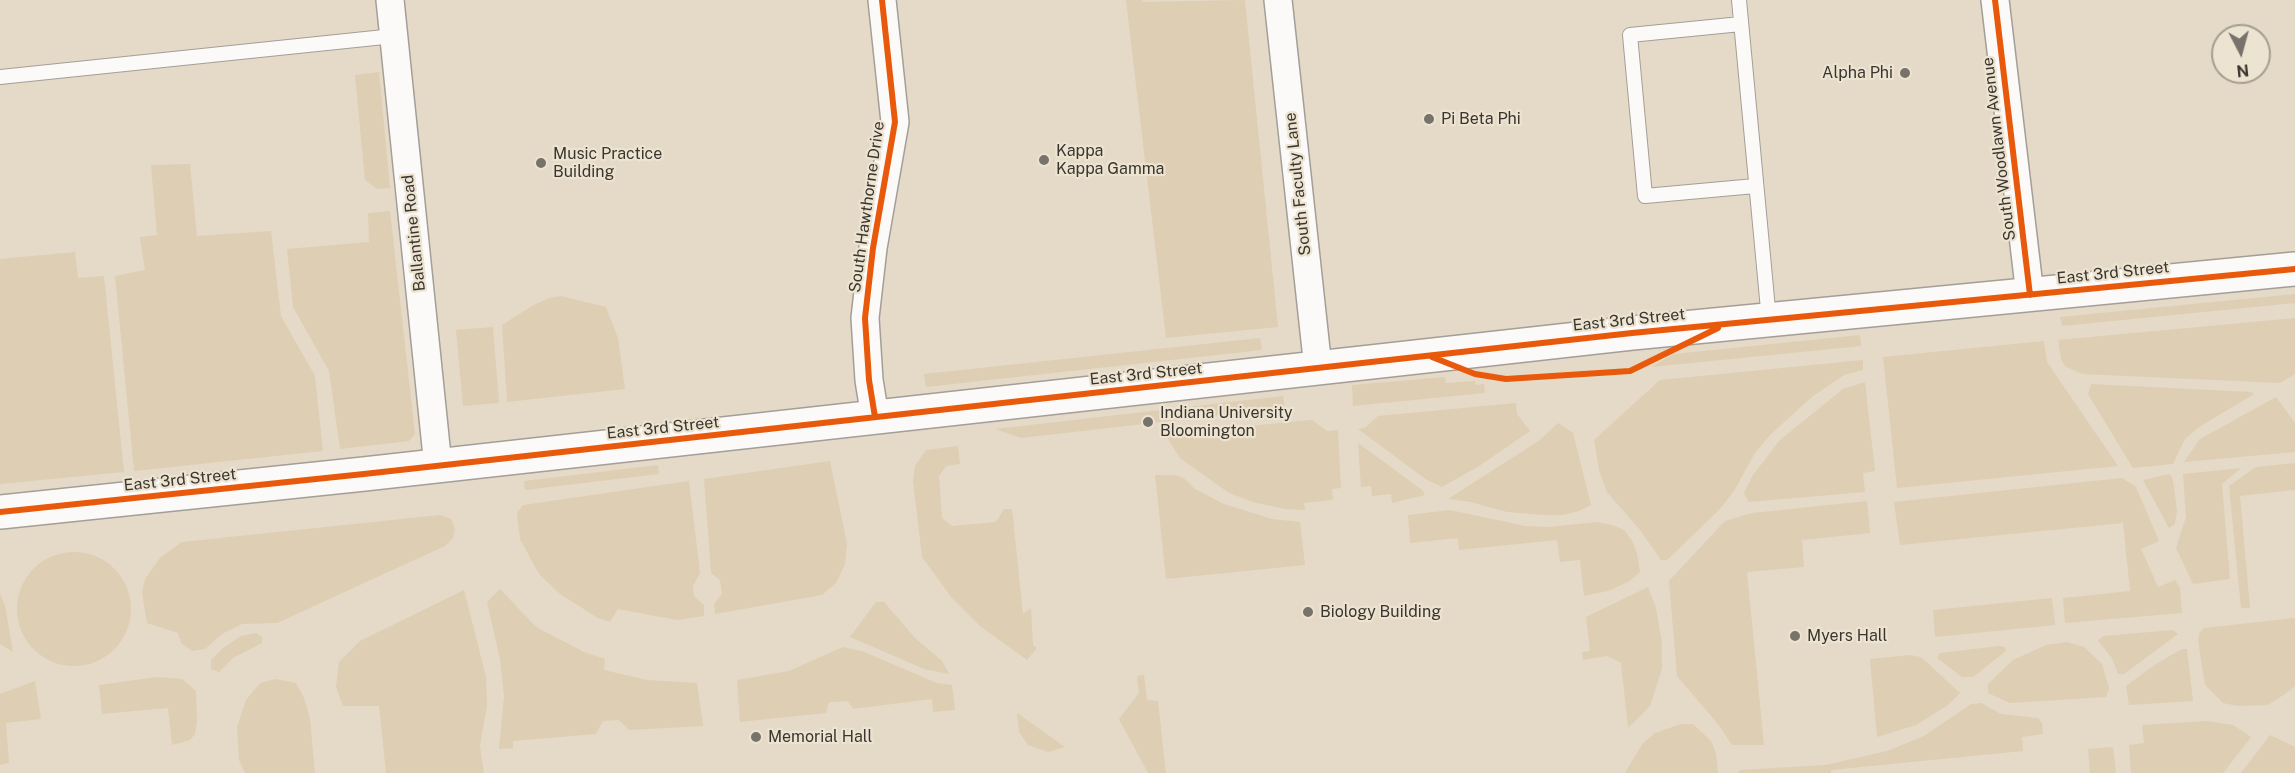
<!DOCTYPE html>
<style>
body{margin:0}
#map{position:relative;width:2295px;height:773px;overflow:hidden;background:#e7e1d7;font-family:"Public Sans",sans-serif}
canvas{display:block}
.north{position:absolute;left:2211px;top:24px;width:60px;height:60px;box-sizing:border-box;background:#ede3d1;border:2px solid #a59e90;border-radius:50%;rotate:174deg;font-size:16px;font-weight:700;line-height:24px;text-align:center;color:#3a362f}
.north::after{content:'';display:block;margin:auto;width:21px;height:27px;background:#77726a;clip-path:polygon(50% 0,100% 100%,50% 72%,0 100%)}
</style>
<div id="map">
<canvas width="2295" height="773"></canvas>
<div class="north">N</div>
</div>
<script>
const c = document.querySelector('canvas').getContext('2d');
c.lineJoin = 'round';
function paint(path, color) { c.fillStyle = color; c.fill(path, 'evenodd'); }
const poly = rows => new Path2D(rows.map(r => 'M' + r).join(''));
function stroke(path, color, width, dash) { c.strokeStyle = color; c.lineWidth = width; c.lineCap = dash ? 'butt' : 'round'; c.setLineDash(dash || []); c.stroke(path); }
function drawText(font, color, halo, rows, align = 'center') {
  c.font = font + ' "Public Sans",sans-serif'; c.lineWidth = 4.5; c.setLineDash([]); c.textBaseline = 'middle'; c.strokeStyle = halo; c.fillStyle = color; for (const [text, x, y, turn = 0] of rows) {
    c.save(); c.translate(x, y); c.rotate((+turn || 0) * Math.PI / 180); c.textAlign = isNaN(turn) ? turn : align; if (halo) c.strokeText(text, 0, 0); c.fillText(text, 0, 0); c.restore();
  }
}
paint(poly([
 [0,0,2295,0,2295,773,0,773],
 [2223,36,2259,36,2259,72,2223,72]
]), '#e5dac8');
paint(poly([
 [1126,0,1142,0,1143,2,1245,0,1278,327,1166,338],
 [379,72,390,188,377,189,365,180,355,75],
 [190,164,197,236,271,231,281,316,315,376,323,451,134,471,115,276,145,270,140,237,157,235,151,165],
 [390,211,415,434,409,441,340,449,329,371,293,307,287,249,369,242,368,213],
 [75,252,78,278,104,276,124,472,0,484,0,259],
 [2295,294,2295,303,2062,326,2060,317],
 [561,296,606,307,618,338,625,389,507,402,502,325,532,306,549,298],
 [2295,318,2295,374,2280,383,2082,374,2065,366,2061,359,2058,340],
 [493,327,499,403,463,406,456,330],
 [1860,335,1861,346,1651,367,1674,354],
 [1260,338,1262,350,926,387,924,374],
 [2044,341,2047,362,2118,466,1897,488,1883,357],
 [1863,360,1863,370,1844,375,1813,396,1771,434,1755,453,1734,491,1720,509,1667,560,1661,560,1640,530,1607,492,1599,470,1594,440,1660,380],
 [1445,377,1446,383,1475,381,1476,385,1484,384,1485,393,1353,406,1352,385],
 [1865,382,1875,471,1863,473,1865,492,1749,502,1744,493,1753,475,1780,440,1843,389],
 [2091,384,2251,392,2254,394,2199,427,2185,439,2173,464,2133,468,2088,394],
 [1283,396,1285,408,1021,438,995,429],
 [2276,397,2295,423,2295,452,2184,462,2200,439],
 [1516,403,1517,414,1530,431,1479,466,1442,487,1427,480,1358,429,1365,428,1378,416],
 [1312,420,1327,431,1338,430,1341,488,1332,489,1333,500,1304,503,1305,510,1285,509,1253,502,1229,493,1180,458,1165,434],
 [1558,423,1573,433,1591,505,1579,511,1563,515,1542,515,1507,512,1471,502,1448,499,1540,440],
 [1358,443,1422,490,1425,495,1392,503,1391,494,1372,496,1371,486,1361,487],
 [958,446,960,464,946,466,939,476,942,518,952,526,996,522,1004,509,1012,509,1023,614,1031,608,1033,645,1037,648,1027,660,980,626,952,598,922,557,913,481,915,466,926,450],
 [830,461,847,544,845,564,836,583,822,595,715,614,714,604,722,594,720,580,711,573,704,479],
 [2295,463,2295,490,2240,496,2250,608,2241,608,2229,486,2256,467],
 [658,465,659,474,525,490,524,481],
 [2241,468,2222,484,2230,579,2193,584,2176,548,2186,517,2183,474],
 [2170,474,2173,480,2177,511,2175,524,2169,528,2143,480],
 [1155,475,1176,475,1185,479,1195,489,1224,504,1272,519,1300,522,1305,565,1166,579],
 [2122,478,2136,487,2159,541,2141,549,2158,587,2175,580,2180,588,2182,613,2065,623,2063,598,2130,591,2123,523,1900,545,1894,502],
 [689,481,700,573,693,586,694,596,704,605,704,616,677,620,618,609,610,622,598,618,560,594,539,574,520,539,517,513,523,505],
 [1867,501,1870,533,1802,540,1804,567,1747,572,1764,745,1732,745,1718,724,1677,676,1669,581,1725,521,1752,513],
 [1450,510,1525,526,1548,527,1597,522,1612,525,1624,530,1632,541,1637,553,1640,572,1628,582,1608,591,1584,596,1580,560,1560,562,1557,540,1459,550,1458,538,1410,543,1408,515],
 [440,515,451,519,455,529,453,538,445,546,277,623,242,624,222,634,205,649,192,651,181,643,178,633,147,623,142,593,145,579,160,558,182,542],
 '17 609a57 57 0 1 1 114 0a57 57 0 1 1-114 0Z',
 [1648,587,1656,608,1662,643,1662,668,1650,706,1628,728,1621,663,1607,656,1583,660,1582,652,1590,651,1586,617],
 [500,589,536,627,584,652,605,659,604,670,647,680,697,683,703,726,629,730,619,720,603,721,596,734,513,741,513,748,499,749,504,696,500,659,487,602],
 [464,590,486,677,487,705,480,746,484,773,386,773,379,706,343,706,336,687,339,662,360,641],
 [0,594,5,605,13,652,0,644],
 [2052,598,2055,625,1935,637,1933,610],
 [876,602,884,602,916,639,942,661,949,674,924,669,850,637],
 [2295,618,2295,686,2285,694,2268,705,2238,706,2223,703,2205,685,2198,641,2199,634,2204,628],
 [2173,630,2178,634,2124,674,2118,674,2112,658,2098,641,2103,636],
 [256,633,262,637,262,643,233,658,219,672,211,669,211,660,223,648,241,636],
 [2067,642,2084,647,2102,664,2109,688,2106,697,2010,703,1988,693,1988,684,2013,660,2046,645],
 [1999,646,2005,647,2006,651,1973,677,1962,677,1937,658,1940,653],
 [843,647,862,651,937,683,952,685,955,710,933,712,932,699,853,709,848,701,829,702,826,713,740,722,737,680,789,671],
 [2182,649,2187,649,2193,701,2129,705,2126,686,2156,664],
 [1910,655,1921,657,1960,693,1948,705,1916,725,1877,737,1870,659],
 [1144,675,1147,700,1158,701,1166,773,1148,773,1119,719,1139,693,1137,676],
 [157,677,182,679,196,691,197,721,195,734,190,740,172,745,168,708,102,714,99,685],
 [275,679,296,683,304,698,310,718,315,773,245,773,239,760,237,727,246,700,260,683],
 [35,681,41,719,6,723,9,763,0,765,0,694],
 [1981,703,2001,714,2038,718,2042,723,2043,734,2022,737,2023,751,1831,770,1831,773,1738,773,1740,770,1826,765,1887,751,1924,736,1971,704],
 [1017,713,1065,747,1048,752,1028,745,1019,732],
 [2207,721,2233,725,2251,737,2223,773,2131,773,2129,745,2144,743,2142,725],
 [1681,724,1693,724,1711,741,1716,754,1718,773,1625,773,1643,743,1655,733],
 [2270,735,2295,747,2295,773,2241,773],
 [2113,747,2116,773,2090,773,2088,749]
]), '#deceb3');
const lane = poly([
 [1739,0,1769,320],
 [1741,24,1630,35,1645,196,1755,186],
 [0,77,394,36]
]);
const street = poly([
 [390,0,438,466],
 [1278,0,1318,368],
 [1995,0,2030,295],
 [875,417,869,380,865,318,873,248,895,122,882,0]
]);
const primary = poly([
 [0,512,364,474,1632,333,2295,269]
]);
stroke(lane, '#a39e97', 16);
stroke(street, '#a39e97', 30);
stroke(primary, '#a39e97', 36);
stroke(lane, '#fbfaf9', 14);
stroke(street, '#fbfaf9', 27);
stroke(primary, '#fbfaf9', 33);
stroke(poly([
 [1995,0,2030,295],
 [1432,357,1475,374,1506,379,1630,371,1718,328],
 [875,417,869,380,865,318,873,248,895,122,882,0],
 [0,512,364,474,1632,333,2295,269]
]), '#e8590c', 6);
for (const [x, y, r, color] of [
 [1905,73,6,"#77726a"],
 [1429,119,6,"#77726a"],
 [1044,160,6,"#77726a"],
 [541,163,6,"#77726a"],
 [1148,422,6,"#77726a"],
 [1308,612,6,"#77726a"],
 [1795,636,6,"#77726a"],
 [756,737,6,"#77726a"]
]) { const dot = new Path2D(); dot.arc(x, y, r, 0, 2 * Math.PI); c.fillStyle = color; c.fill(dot); stroke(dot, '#ede3d1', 2); }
drawText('16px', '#3a362f', '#ede3d1', [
 ["Alpha Phi",1893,73,"right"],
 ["Pi Beta Phi",1441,119],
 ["Kappa",1056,151],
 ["Kappa Gamma",1056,169],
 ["Music Practice",553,154],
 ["Building",553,172],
 ["Indiana University",1160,413],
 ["Bloomington",1160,431],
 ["Biology Building",1320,612],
 ["Myers Hall",1807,636],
 ["Memorial Hall",768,737]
], 'left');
drawText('16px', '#3a362f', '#ede3d1', [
 ["South Woodlawn Avenue",1999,149,-97],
 ["South Faculty Lane",1298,184,-96],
 ["South Hawthorne Drive",867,207,-82],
 ["Ballantine Road",414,233,-96],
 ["East 3rd Street",2113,273,-6],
 ["East 3rd Street",1629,320,-6],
 ["East 3rd Street",1146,374,-6],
 ["East 3rd Street",663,428,-6],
 ["East 3rd Street",180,480,-6]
]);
</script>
